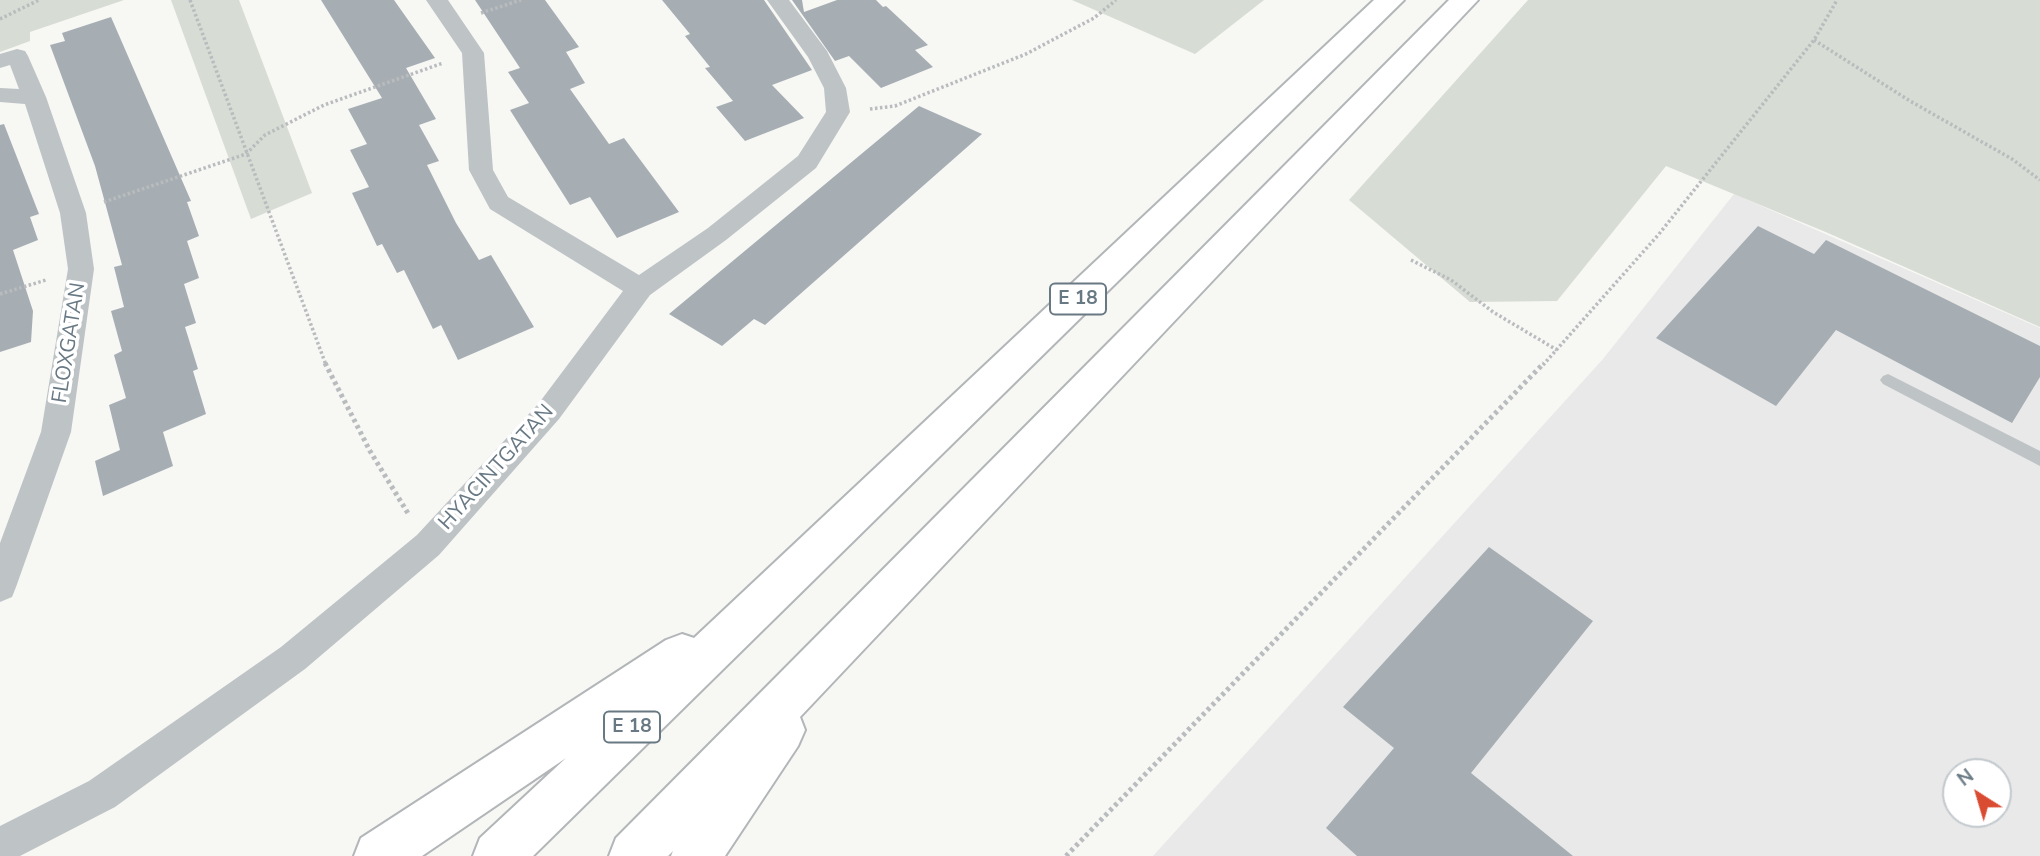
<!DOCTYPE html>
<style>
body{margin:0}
#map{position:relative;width:2040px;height:856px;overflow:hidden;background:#f7f7f4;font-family:"Nunito Sans",sans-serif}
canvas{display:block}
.north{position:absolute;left:1942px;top:758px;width:70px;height:70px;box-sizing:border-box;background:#fff;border:2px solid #c3c9ce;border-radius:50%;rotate:323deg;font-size:19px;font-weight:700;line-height:28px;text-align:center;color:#687984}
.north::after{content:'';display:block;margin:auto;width:24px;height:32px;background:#da4c32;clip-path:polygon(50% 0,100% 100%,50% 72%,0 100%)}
</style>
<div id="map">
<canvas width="2040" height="856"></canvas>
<div class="north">N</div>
</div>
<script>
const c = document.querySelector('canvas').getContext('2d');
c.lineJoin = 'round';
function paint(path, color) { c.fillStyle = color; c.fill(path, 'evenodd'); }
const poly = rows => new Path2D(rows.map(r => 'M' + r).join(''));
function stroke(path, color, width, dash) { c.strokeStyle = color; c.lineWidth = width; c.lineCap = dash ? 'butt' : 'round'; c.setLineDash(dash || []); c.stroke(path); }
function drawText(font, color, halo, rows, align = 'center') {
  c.font = font + ' "Nunito Sans",sans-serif'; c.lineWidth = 7; c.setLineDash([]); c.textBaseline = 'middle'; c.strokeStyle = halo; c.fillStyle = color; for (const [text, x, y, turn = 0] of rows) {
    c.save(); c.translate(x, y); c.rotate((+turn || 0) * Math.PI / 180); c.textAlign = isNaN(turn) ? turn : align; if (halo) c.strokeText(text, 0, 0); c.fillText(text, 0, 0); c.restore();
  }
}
paint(poly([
 [1734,194,2040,328,2040,856,1153,856,1603,359],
 [1956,772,1998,772,1998,814,1956,814]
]), '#e8e9e8');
paint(poly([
 [0,0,124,0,30,32,30,41,0,52],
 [171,0,239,0,312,193,251,219],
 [1072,0,1264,0,1195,54],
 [1528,0,2040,0,2040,327,1828,233,1666,166,1557,301,1470,302,1349,200]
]), '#d7dcd4');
paint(poly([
 [321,0,394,0,435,58,406,68,436,119,419,125,439,161,427,165,456,223,479,260,491,255,534,327,458,360,441,325,433,329,404,270,397,273,382,244,377,246,352,193,369,187,350,150,367,144,348,109,382,98],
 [475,0,545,0,579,47,566,52,585,83,570,89,609,144,624,138,679,212,617,238,590,197,570,205,510,110,529,103,508,72,520,68],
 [662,0,764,0,812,70,772,85,804,118,745,141,716,107,733,101,705,68,710,67,685,36,690,34],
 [792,0,802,0,804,12,837,0,876,0,883,7,886,6,928,45,915,50,933,67,881,88,849,56,835,61],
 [111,17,191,201,187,202,199,236,187,241,199,278,184,284,196,323,185,327,198,369,193,371,206,414,163,432,173,466,103,496,95,461,120,450,109,405,126,398,114,355,122,351,111,311,124,307,114,267,122,265,95,166,50,45,65,41,62,33],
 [919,106,982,134,765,325,754,319,722,346,669,314],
 [4,124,39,214,30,217,38,240,13,250,33,311,31,342,0,352,0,125],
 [1758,226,1814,254,1826,240,2040,346,2040,377,2012,423,1836,330,1776,406,1656,338],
 [1489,547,1593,621,1471,773,1573,856,1357,856,1326,828,1394,748,1343,707]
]), '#a6aeb4');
const motorway = poly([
 [1374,0,1404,0,533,856,473,856,480,838,566,758,422,856,354,856,361,838,666,640,682,634,694,638,1374,0],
 [1449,0,1478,0,800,717,805,730,798,746,725,856,671,856,673,851,668,856,609,856,616,838,1449,0]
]);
stroke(motorway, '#b2b6b9', 4);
stroke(poly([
 [190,0,326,365],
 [481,13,521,0],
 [0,19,39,0],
 [1814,40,1910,101,2012,159,2040,180],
 [870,109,895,106,1026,54,1094,18,1116,0],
 [104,202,246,154,265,135,324,105,443,63],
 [1411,260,1451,280,1493,312,1557,350],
 [0,294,46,280],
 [1543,365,1659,234,1814,40,1837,0]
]), '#b9bcbe', 3.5, [2.5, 2.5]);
stroke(poly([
 [325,363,370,451,409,515],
 [1066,856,1544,363]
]), '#b9bcbe', 5, [3.5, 3.5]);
paint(poly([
 [1888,374,2040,451,2040,466,1883,384,1880,380,1883,376,1888,374]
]), '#bec3c6');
paint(poly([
 [426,0,448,0,484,53,493,170,508,197,639,275,708,228,798,156,826,112,824,88,808,57,767,0,789,0,827,51,846,88,850,112,816,168,726,240,650,295,559,419,439,555,305,669,115,807,20,856,0,856,0,826,89,781,281,647,417,535,539,403,623,291,490,209,469,170,462,53,426,0],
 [17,49,25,51,28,56,46,97,86,213,94,269,71,432,16,587,12,597,0,602,0,543,41,432,68,269,60,213,25,104,0,102,0,88,19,89,10,65,0,68,0,54,17,49]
]), '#bec3c6');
paint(motorway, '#fff');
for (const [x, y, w] of [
 [1078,299,56],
 [632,727,56]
]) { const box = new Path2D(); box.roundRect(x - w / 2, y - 15.5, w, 31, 5); c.fillStyle = '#fff'; c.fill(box); stroke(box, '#687984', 2); }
drawText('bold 19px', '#687984', null, [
 ["E 18",1078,299],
 ["E 18",632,727]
]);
drawText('21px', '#687984', '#fff', [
 ["FLOXGATAN",70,343,-81],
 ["HYACINTGATAN",497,468,-48]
]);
</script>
